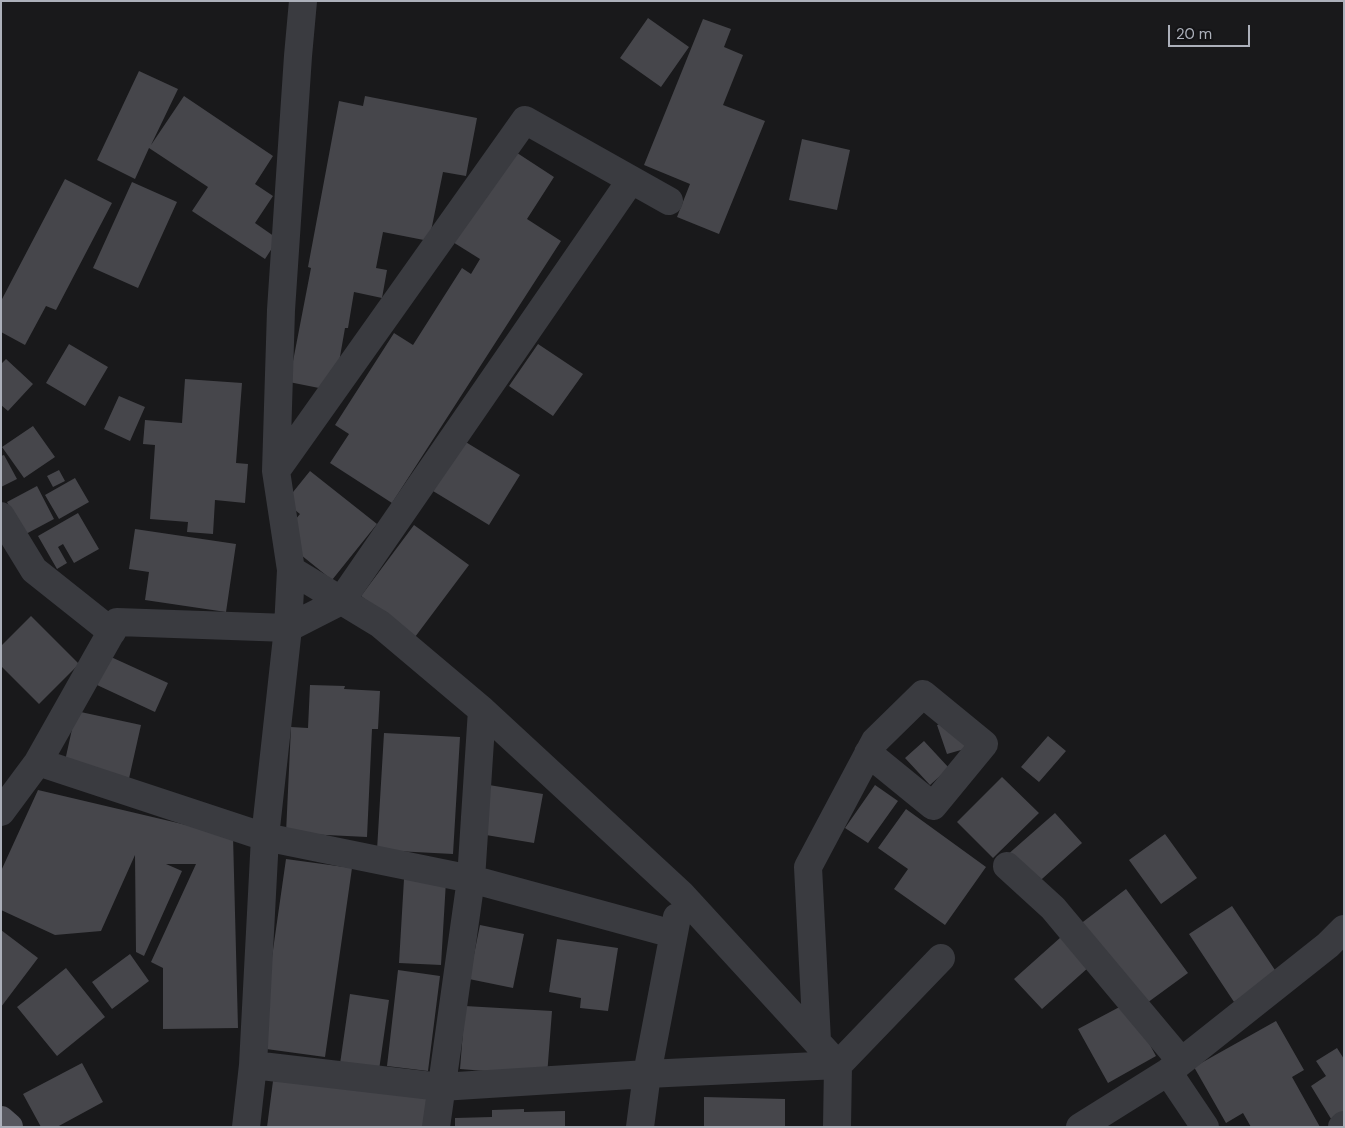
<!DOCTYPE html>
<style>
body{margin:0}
#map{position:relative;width:1345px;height:1128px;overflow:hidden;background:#19191b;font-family:"DM Sans",sans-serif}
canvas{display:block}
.frame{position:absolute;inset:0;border:2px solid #acb0ba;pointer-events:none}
.scale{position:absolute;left:1168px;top:25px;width:82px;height:22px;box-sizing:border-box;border:2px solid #acb0ba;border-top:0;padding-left:6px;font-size:15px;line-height:18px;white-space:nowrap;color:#acb0ba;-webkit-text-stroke:4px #141416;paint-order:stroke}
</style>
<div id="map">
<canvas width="1345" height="1128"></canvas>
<div class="frame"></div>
<div class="scale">20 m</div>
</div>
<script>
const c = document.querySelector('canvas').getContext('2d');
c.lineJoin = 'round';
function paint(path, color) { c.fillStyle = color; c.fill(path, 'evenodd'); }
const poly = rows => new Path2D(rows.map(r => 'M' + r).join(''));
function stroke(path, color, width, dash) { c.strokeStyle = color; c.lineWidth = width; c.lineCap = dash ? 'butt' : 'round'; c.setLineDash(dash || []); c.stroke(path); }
paint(poly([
 [648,18,689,47,661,87,620,58],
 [703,19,731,29,724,47,743,55,723,105,765,121,719,234,677,217,690,184,644,165],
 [139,71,178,89,151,145,184,96,273,156,255,184,273,196,255,223,278,239,265,259,192,211,208,187,149,148,135,179,97,160],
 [365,96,477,118,466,176,443,172,429,241,383,232,376,268,387,270,382,298,354,292,348,328,345,328,334,391,289,382,311,268,308,267,339,101,363,106],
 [802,139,850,150,837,210,789,200],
 [508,147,554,177,527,219,561,241,392,503,330,463,349,434,335,425,394,333,413,345,462,268,471,274,480,259,448,239],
 [65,179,112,203,56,310,46,306,25,345,1,332,1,301],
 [132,182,177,202,138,288,93,268],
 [69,344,108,367,85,406,46,383],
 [538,344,583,374,553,416,509,386],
 [6,359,33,384,8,411,1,405,1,364],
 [185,379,242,383,236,463,248,464,245,503,215,500,213,534,187,532,188,522,150,519,155,445,143,444,145,420,182,423],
 [119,396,145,407,130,441,104,429],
 [33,426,55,457,24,478,2,447],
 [464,441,520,475,489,525,433,491],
 [4,455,17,479,1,487,1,456],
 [59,470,65,481,53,487,47,476],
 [310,471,377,524,332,580,280,538,300,514,285,502],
 [75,478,89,502,59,519,45,495],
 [37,486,54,519,24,535,7,502],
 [78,513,99,549,74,563,63,544,58,547,67,563,57,569,38,536],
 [414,525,469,565,415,637,361,596],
 [135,529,236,544,226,612,145,600,149,572,129,569],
 [31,616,79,664,39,704,1,666,1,646],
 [111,657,168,683,155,712,97,685],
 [310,685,345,686,344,689,380,691,378,729,372,729,367,837,286,833,291,727,308,728],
 [76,711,141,725,128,783,63,770],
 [958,718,968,748,947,754,937,725],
 [384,733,460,737,453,854,377,850],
 [1048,736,1066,751,1039,782,1021,767],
 [924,741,949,768,930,785,905,758],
 [1002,777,1039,813,993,858,957,822],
 [483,784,543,794,534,843,474,833],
 [875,785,898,801,868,843,845,828],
 [38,790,233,836,238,1028,163,1029,163,968,151,962,196,864,166,864,182,871,144,956,136,952,135,855,101,931,55,935,1,910,1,871],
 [906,809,986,867,945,925,894,889,908,869,878,848],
 [1055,813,1082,843,1033,887,1006,856],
 [1165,834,1197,878,1161,904,1129,860],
 [286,859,352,868,325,1057,259,1048],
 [404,879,446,881,441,965,399,963],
 [1126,889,1188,973,1136,1011,1075,928],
 [1232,906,1277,973,1234,1002,1189,934],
 [480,925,524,934,513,988,469,979],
 [1,930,38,958,1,1007],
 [1061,937,1089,967,1042,1009,1014,979],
 [557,939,618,948,608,1011,580,1008,581,998,549,992],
 [130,954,149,981,112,1009,92,982],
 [66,968,105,1017,57,1056,17,1007],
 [398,970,440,976,428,1071,387,1066],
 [350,994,389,1000,379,1070,340,1064],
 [1127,1003,1156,1056,1108,1083,1078,1029],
 [465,1006,552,1011,547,1076,460,1069],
 [1276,1021,1304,1070,1292,1077,1320,1127,1251,1127,1243,1113,1226,1123,1194,1067],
 [1337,1048,1344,1059,1344,1127,1336,1127,1311,1086,1326,1076,1316,1061],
 [82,1063,103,1102,57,1127,41,1127,23,1094],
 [273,1081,428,1092,423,1127,267,1127],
 [704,1097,785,1099,785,1127,704,1127],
 [524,1109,524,1112,565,1111,565,1127,455,1127,455,1118,492,1117,492,1110]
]), '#46464b');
stroke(poly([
 [276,471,525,120,669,201],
 [1,516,34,570,112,632],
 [291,570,276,471,281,310,298,56,303,1],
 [38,762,265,837,471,879,673,934],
 [1,812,38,762,117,622,288,628,341,601,631,180],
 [1007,866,1053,908,1181,1061],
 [817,1041,808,867,875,741,923,694,984,744,933,806,868,753],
 [253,1065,441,1087,647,1074,838,1065,941,958],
 [1168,1072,1205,1127],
 [246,1127,253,1065,265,837,288,628,291,570,380,624,482,710,681,894,838,1065,837,1127],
 [436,1127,471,879,482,710],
 [640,1127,647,1074,677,917],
 [1080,1127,1168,1072,1328,945,1344,929],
 [1342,1127,1344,1125]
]), '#3a3b40', 28);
stroke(poly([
 [1,1120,9,1127]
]), '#57585f', 28);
</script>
